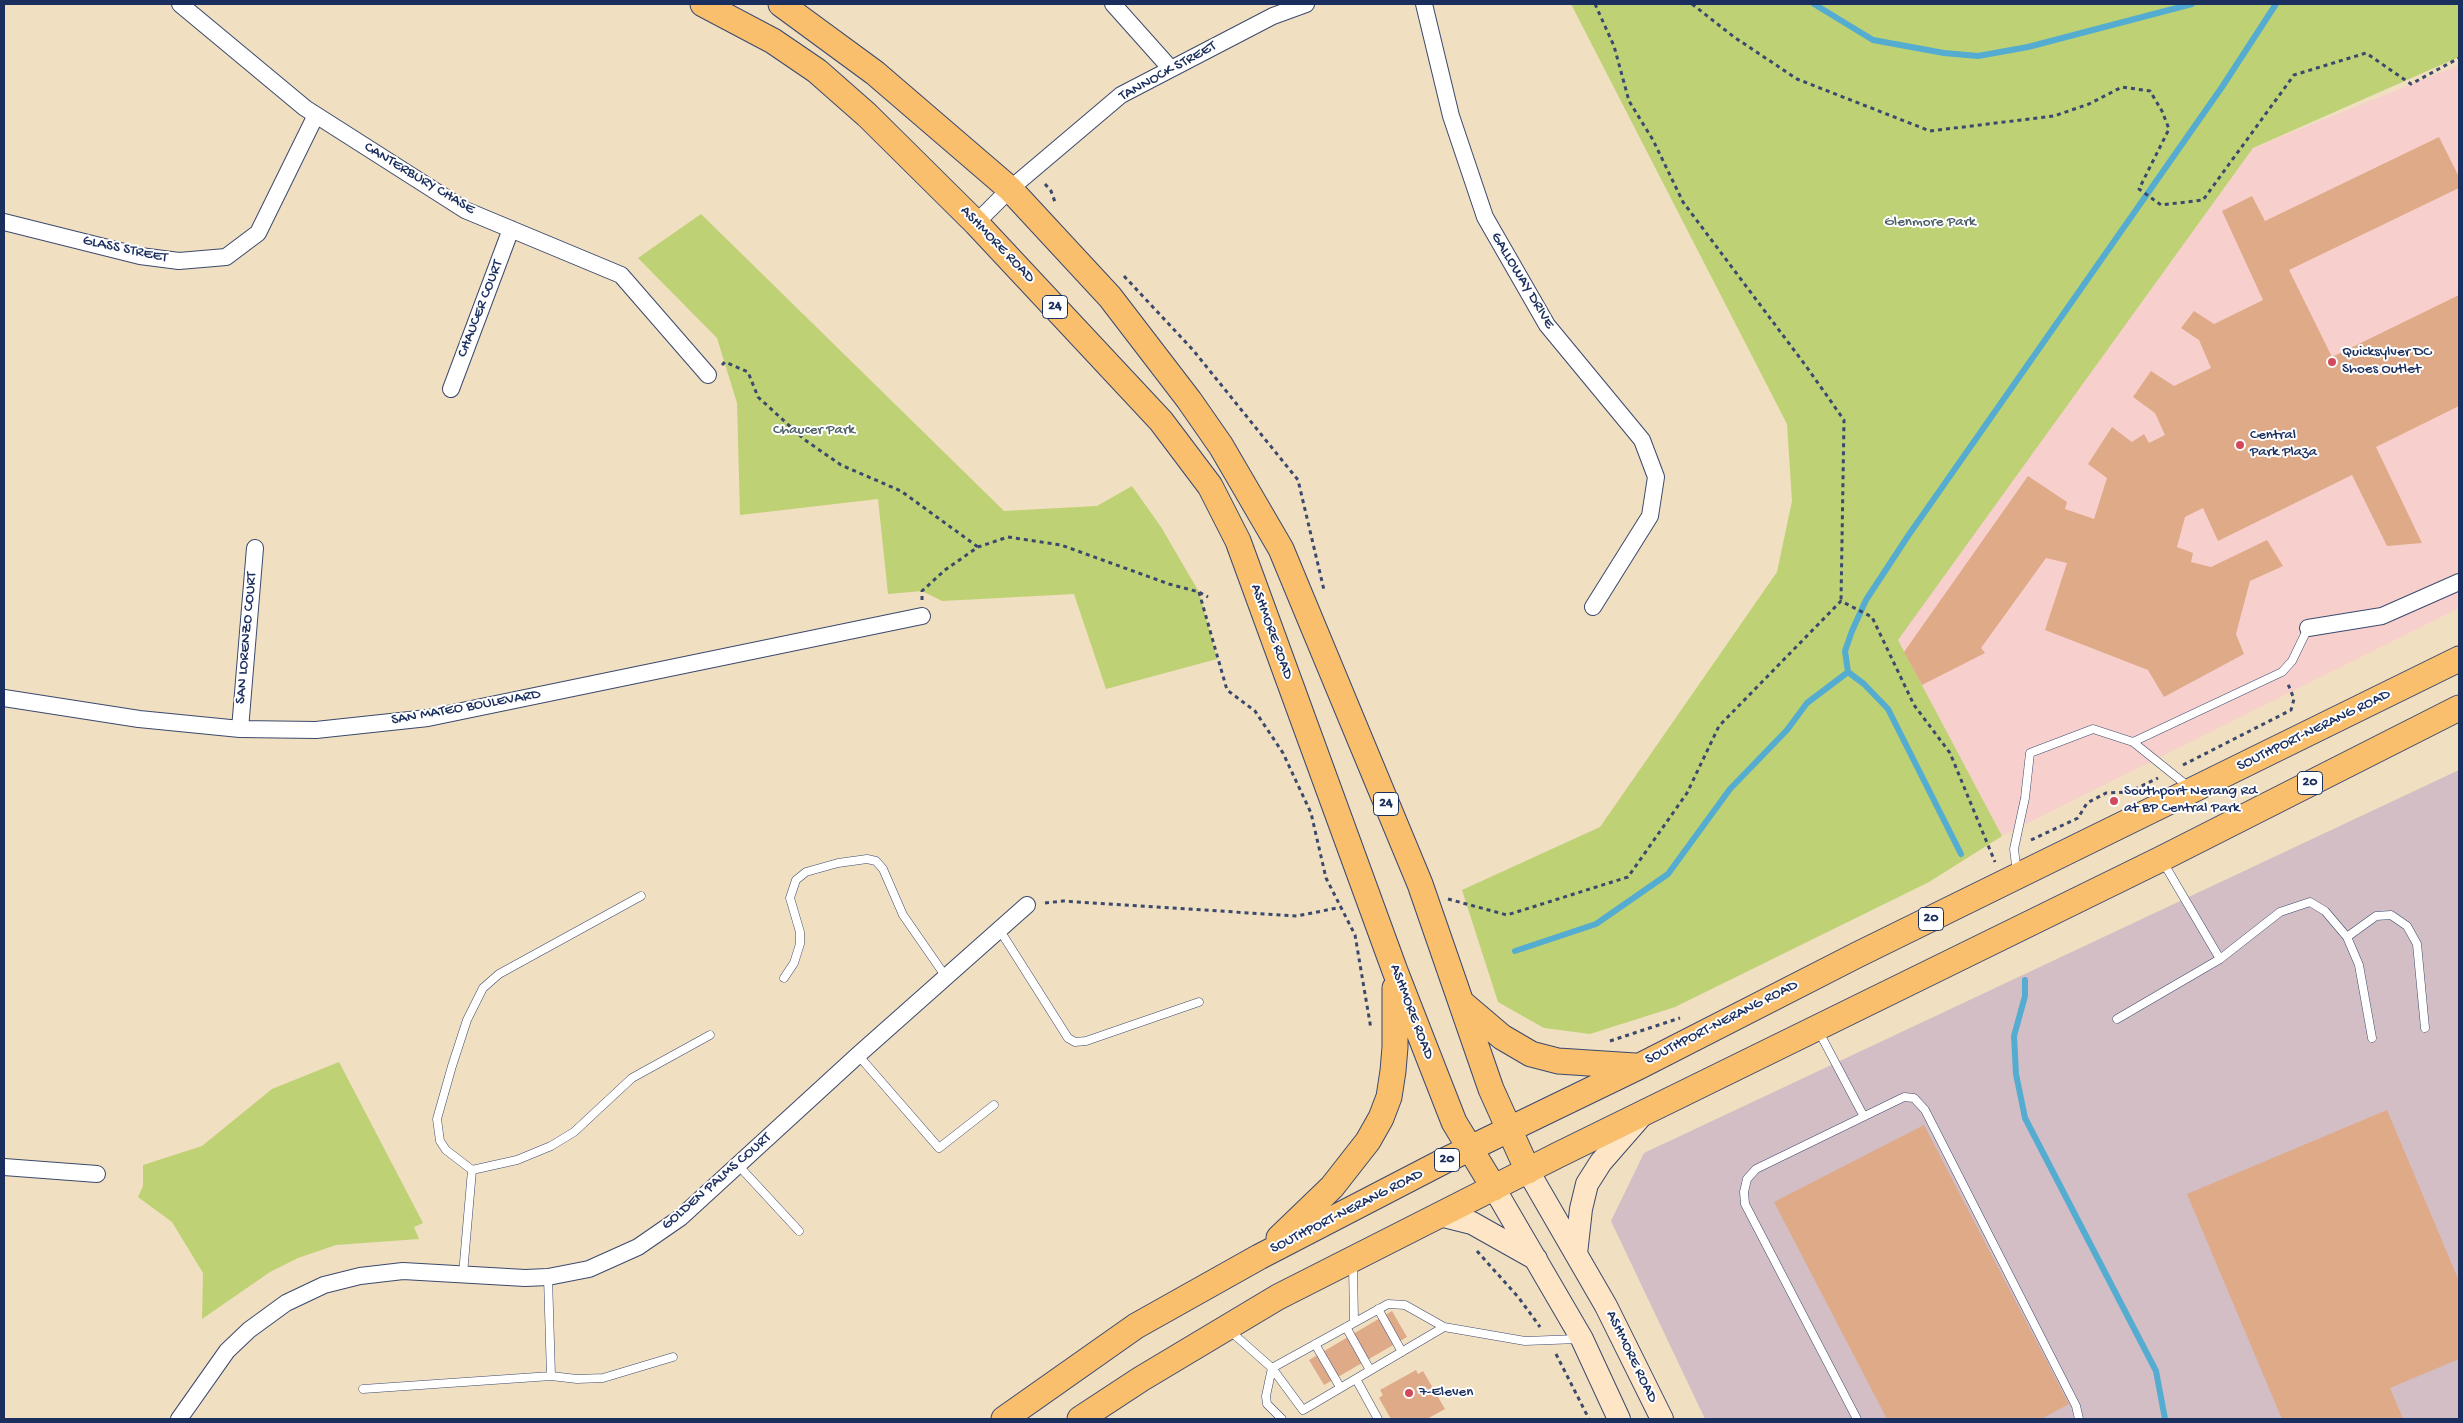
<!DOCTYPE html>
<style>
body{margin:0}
#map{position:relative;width:2463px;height:1423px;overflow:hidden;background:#f0dfc0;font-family:"Gochi Hand",sans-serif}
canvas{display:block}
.frame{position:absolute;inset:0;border:5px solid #1b2f5e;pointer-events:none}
</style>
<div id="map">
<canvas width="2463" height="1423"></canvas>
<div class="frame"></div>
</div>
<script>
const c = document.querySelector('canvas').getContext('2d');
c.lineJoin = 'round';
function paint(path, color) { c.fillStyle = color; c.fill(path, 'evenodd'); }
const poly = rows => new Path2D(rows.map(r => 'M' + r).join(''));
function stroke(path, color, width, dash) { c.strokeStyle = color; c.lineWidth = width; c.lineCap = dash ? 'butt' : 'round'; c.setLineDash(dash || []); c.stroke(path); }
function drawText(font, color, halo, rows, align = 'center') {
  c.font = font + ' "Gochi Hand",sans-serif'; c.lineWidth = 4; c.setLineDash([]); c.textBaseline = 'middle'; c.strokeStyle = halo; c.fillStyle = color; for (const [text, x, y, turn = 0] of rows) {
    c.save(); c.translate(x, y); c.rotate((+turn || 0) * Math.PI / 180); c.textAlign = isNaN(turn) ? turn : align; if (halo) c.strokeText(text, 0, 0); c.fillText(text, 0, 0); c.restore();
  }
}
paint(poly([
 [2459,65,2459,608,2002,836,1897,640,2253,148]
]), '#f7d0ce');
paint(poly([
 [2459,770,2459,1419,1705,1419,1611,1221,1644,1153]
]), '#d2bec4');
paint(poly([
 [1571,4,2459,4,2459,57,2253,148,1898,640,2002,836,1929,882,1675,1007,1590,1034,1544,1028,1498,1002,1462,890,1600,827,1777,572,1792,501,1787,424],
 [701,214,1004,511,1097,506,1132,486,1161,527,1199,592,1217,659,1106,689,1074,594,942,601,922,591,888,594,878,499,740,515,737,403,717,338,638,258],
 [339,1062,423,1223,414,1227,419,1239,336,1245,298,1258,270,1272,202,1319,203,1273,172,1222,138,1197,143,1186,143,1165,202,1146,272,1089]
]), '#bed174');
stroke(poly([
 [1814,4,1873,40,1944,53,1978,56,2028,47,2192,4],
 [1961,854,1888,709,1864,684,1848,672,1845,651,1852,631,1866,600,1908,536,2222,87,2276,4],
 [1515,951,1596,924,1668,874,1730,789,1787,730,1807,703,1848,672],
 [2025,980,2025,996,2014,1036,2016,1074,2025,1118,2156,1371,2165,1419]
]), '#54acd1', 6);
paint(poly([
 [2439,137,2459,177,2459,188,2289,270,2332,357,2459,295,2459,406,2376,447,2422,543,2387,546,2352,475,2218,541,2203,508,2185,517,2177,547,2193,553,2191,562,2211,567,2267,540,2283,566,2250,581,2236,634,2244,654,2164,697,2148,670,2045,630,2067,563,2046,558,1981,648,1985,653,1922,685,1904,652,2028,476,2067,502,2065,509,2094,519,2107,478,2088,464,2112,427,2132,442,2144,434,2149,443,2165,435,2155,413,2133,397,2151,371,2174,386,2211,368,2199,340,2181,328,2194,311,2214,324,2263,300,2222,211,2252,196,2265,221],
 [2387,1110,2459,1281,2459,1359,2390,1388,2403,1419,2282,1419,2187,1194],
 [1924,1125,2069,1404,2041,1419,1887,1419,1774,1202],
 [1392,1311,1407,1337,1324,1385,1309,1360],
 [1416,1370,1418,1374,1423,1371,1445,1409,1427,1419,1391,1419,1379,1398,1383,1395,1380,1390]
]), '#dfaa88');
const service = poly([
 [2133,742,2282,672,2292,661,2308,628],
 [2163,862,2220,959],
 [2017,873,2014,849,2025,798,2030,753,2093,729,2133,742,2189,787],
 [641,896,499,974,483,988,467,1020,452,1066,437,1119,440,1141,446,1150,472,1170,517,1160,551,1146,574,1132,632,1078,710,1035],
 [999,929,1068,1038,1075,1042,1086,1041,1199,1002],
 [2347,937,2376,916,2391,915,2407,926,2417,944,2425,1028],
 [784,978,794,963,800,944,800,932,790,898,796,880,806,872,838,863,867,859,876,861,883,869,903,915,946,977],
 [2117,1019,2220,959,2280,912,2310,902,2325,911,2347,937,2359,965,2372,1038],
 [1818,1030,1863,1115],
 [858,1055,939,1148,994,1105],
 [738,1165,799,1231],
 [1353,1264,1354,1322],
 [463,1274,472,1170],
 [548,1277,551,1376],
 [1378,1309,1402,1352],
 [1346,1327,1370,1370],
 [1229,1330,1272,1368,1303,1410,1444,1327,1525,1341,1578,1339],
 [1315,1344,1340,1387],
 [1356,1379,1378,1419],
 [363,1389,551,1376,577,1379,603,1378,673,1357],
 [1282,1419,1267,1404,1266,1396,1272,1368,1388,1304,1405,1305,1444,1327],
 [1857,1419,1745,1204,1744,1192,1747,1179,1756,1169,1904,1097,1914,1098,1925,1110,2076,1406,2079,1419]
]);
const minor = poly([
 [180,4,305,108,465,210,621,275,708,375],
 [1113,4,1171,69],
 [1424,4,1451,116,1485,217,1547,325,1642,440,1656,477,1650,516,1593,607],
 [4,222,140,256,179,261,226,257,258,233,316,115],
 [976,223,1010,189,1121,95,1273,16,1306,4],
 [451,389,511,229],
 [2308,628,2382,616,2459,582],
 [4,698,139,719,240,729,316,730,428,718,922,616],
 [240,729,255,548],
 [4,1167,97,1174],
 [179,1419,227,1351,249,1330,286,1303,324,1285,360,1276,403,1271,525,1278,548,1277,589,1269,638,1247,680,1218,858,1055,1027,905]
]);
const secondary = poly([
 [1528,1171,1606,1306,1662,1419],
 [1494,1188,1582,1339,1619,1419],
 [1440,1215,1472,1223,1536,1259],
 [1576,1254,1581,1209,1587,1184,1601,1162,1642,1115]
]);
const primary = poly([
 [703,4,773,41,817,71,867,115,976,223,1161,421,1210,486,1238,541,1395,971,1454,1122,1494,1188],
 [781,4,875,73,1010,189,1110,297,1189,400,1221,446,1281,549,1420,884,1491,1089,1528,1171],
 [1462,1003,1502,1037,1531,1054,1558,1061,1635,1066],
 [1279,1238,1332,1187,1368,1141,1381,1118,1389,1097,1393,1071,1395,1047,1395,988],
 [1004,1419,1136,1326,1259,1257,1446,1160,1638,1067,1857,955,2459,659],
 [1080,1419,1141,1379,1278,1297,1558,1155,2161,859,2459,708]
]);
stroke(service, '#3b496d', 9);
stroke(minor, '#3b496d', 18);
stroke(secondary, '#3b496d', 24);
stroke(primary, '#3b496d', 27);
stroke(poly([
 [1595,4,1614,46,1629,101,1653,140,1683,202,1806,366,1844,420,1841,601],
 [1692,4,1734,37,1797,79,1930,131,2054,116,2089,104,2122,87,2150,91,2162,111,2169,129,2139,189,2161,205,2203,200,2294,75,2366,53,2411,84,2459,58],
 [1045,184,1051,191,1055,202],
 [1124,276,1193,350,1298,480,1324,590],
 [722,365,725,362,748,372,758,397,805,440,841,465,901,491,978,547],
 [1199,592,1227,690,1255,711,1283,753,1311,813,1326,878,1355,935,1371,1029],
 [922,600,922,591,945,570,978,547,1008,537,1061,545,1169,584,1199,592,1208,597],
 [2183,765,2291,710,2294,699,2288,684],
 [2031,840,2078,818,2087,803,2106,793,2129,792,2158,778],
 [1448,899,1507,915,1628,877,1687,793,1719,726,1841,601,1872,617,1914,705,1950,753,1995,862],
 [1045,903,1063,901,1297,916,1342,907],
 [1610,1041,1680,1018],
 [1477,1251,1519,1298,1540,1327],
 [1556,1354,1589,1419]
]), '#3b496d', 3, [4, 4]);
stroke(service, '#fff', 8);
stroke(minor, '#fff', 16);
stroke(secondary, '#fde5c5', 22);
stroke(primary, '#f9bf6d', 25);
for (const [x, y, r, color] of [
 [2332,362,5,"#d1495b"],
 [2240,445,5,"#d1495b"],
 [2114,801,5,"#d1495b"],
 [1409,1393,5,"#d1495b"]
]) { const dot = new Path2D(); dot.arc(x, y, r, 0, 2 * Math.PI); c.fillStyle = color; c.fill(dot); stroke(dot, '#fff', 2); }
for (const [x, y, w] of [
 [1055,307,25],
 [2310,783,25],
 [1386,804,25],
 [1931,919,25],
 [1447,1160,25]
]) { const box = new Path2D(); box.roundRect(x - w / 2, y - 11.5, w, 23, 4); c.fillStyle = '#fff'; c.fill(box); stroke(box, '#1b2f5e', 1); }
drawText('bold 14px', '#1b2f5e', null, [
 ["24",1055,307],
 ["20",2310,783],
 ["24",1386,804],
 ["20",1931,919],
 ["20",1447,1160]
]);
drawText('15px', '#1b2f5e', '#fff', [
 ["TANNOCK STREET",1168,72,-29],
 ["CANTERBURY CHASE",419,179,31],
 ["ASHMORE ROAD",997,245,46],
 ["GLASS STREET",125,250,12],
 ["GALLOWAY DRIVE",1522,281,59],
 ["CHAUCER COURT",481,309,-69],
 ["ASHMORE ROAD",1271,632,70],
 ["SAN LORENZO COURT",247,638,-85],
 ["SAN MATEO BOULEVARD",466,708,-10],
 ["SOUTHPORT-NERANG ROAD",2314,731,-26],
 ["ASHMORE ROAD",1411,1012,69],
 ["SOUTHPORT-NERANG ROAD",1722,1023,-27],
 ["GOLDEN PALMS COURT",717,1182,-41],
 ["SOUTHPORT-NERANG ROAD",1347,1212,-27],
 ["ASHMORE ROAD",1631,1357,64]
]);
drawText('15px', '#4c6065', '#fff', [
 ["Glenmore Park",1930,223],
 ["Chaucer Park",814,431]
]);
drawText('15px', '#1b2f5e', '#fff', [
 ["Quicksylver DC",2342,353],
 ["Shoes Outlet",2342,370],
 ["Central",2250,436],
 ["Park Plaza",2250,453],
 ["Southport Nerang Rd",2124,792],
 ["at BP Central Park",2124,809],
 ["7-Eleven",1419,1393]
], 'left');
</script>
